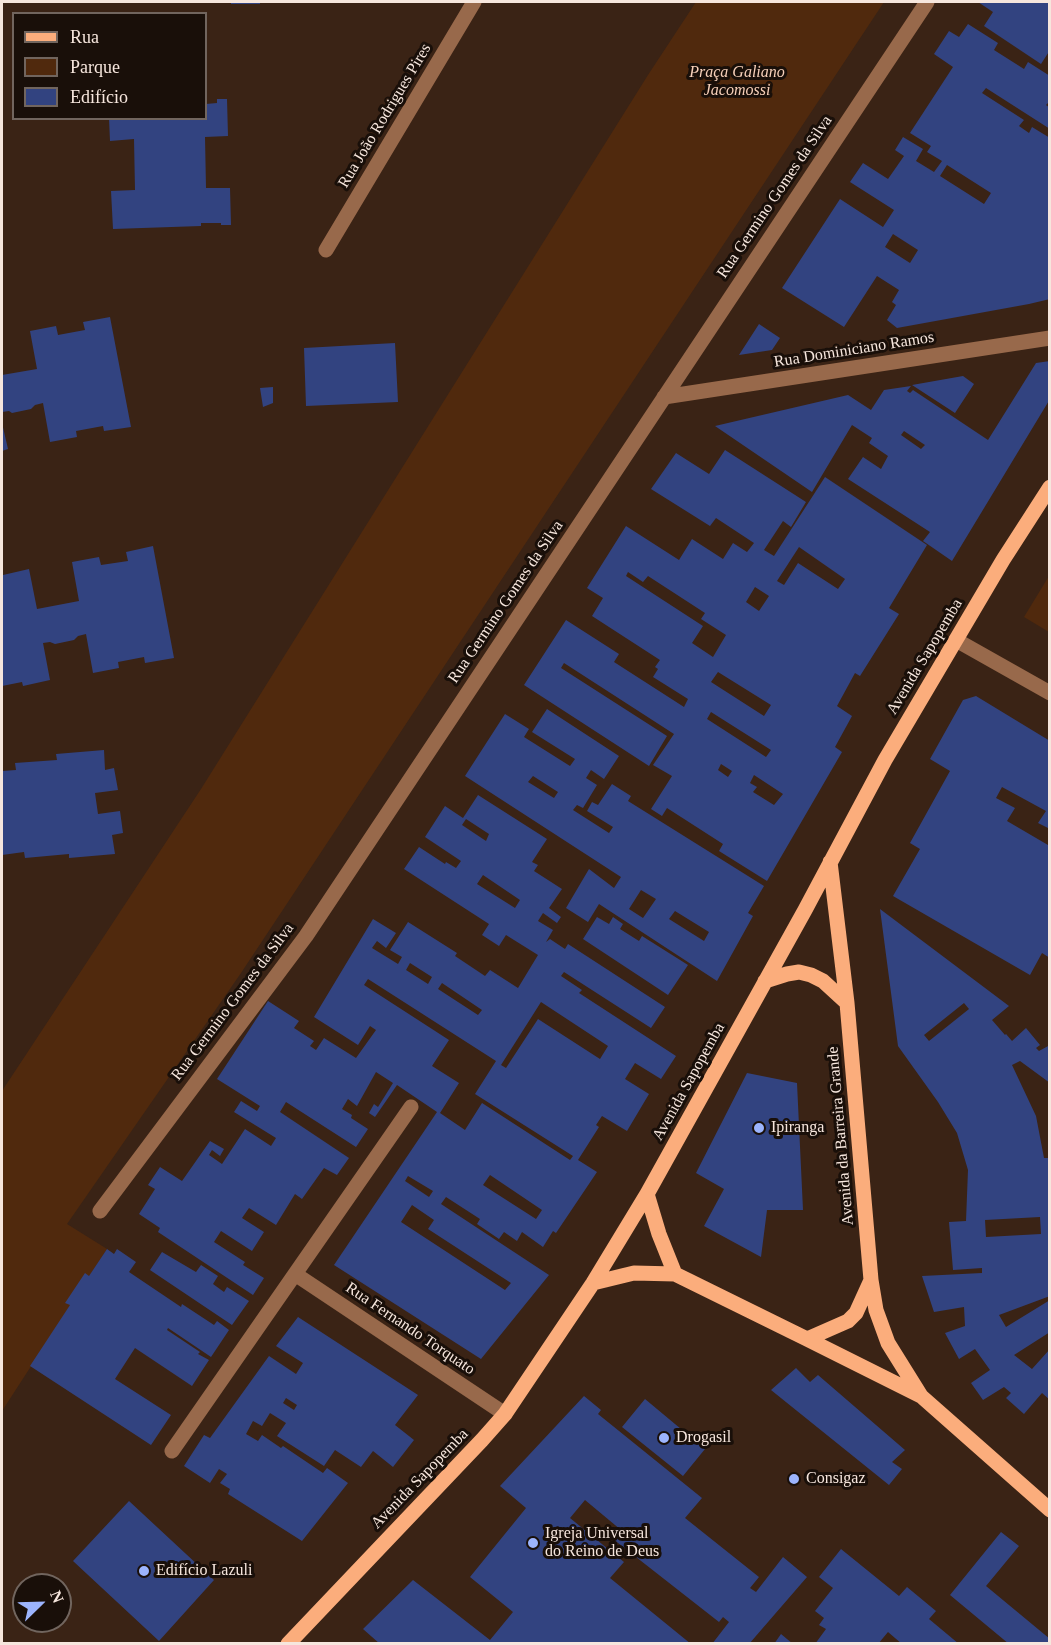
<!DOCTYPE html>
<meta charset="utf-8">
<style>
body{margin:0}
#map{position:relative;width:1051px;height:1645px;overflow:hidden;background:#3a2315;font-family:Georgia,serif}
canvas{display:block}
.frame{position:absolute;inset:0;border:3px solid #f6e6dd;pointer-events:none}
.legend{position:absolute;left:12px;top:12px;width:195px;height:108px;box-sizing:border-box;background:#190f09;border:2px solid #71655e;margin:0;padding:8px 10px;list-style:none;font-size:18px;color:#f6e6dd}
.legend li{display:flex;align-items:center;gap:12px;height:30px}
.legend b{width:30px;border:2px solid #71655e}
.north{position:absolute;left:12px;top:1573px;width:60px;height:60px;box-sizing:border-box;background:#190f09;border:2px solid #71655e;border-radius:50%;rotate:67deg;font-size:16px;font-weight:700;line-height:24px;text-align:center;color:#f6e6dd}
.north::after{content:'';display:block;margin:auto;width:21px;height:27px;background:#9cb4fd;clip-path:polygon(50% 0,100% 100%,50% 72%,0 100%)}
</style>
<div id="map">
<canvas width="1051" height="1645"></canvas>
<div class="frame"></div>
<ul class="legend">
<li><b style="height:8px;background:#fbad7c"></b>Rua</li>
<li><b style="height:16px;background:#50290d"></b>Parque</li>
<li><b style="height:16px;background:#324380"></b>Edifício</li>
</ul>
<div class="north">N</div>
</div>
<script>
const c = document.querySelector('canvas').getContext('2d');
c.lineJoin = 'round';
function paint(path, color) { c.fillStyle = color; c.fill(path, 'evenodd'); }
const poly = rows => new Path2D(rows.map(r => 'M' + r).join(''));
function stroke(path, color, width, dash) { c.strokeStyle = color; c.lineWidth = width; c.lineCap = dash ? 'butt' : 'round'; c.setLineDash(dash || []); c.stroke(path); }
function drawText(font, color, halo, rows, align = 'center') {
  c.font = font + ' Georgia,serif'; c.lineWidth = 6; c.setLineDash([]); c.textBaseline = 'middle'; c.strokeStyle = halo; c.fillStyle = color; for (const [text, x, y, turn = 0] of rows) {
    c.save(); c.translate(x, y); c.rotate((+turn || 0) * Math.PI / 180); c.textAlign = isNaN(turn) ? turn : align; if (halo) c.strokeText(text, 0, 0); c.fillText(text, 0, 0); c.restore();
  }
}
paint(poly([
 [696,2,884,2,241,973,67,1224,107,1249,2,1411,2,1091,201,789,648,75],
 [1049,576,1049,632,1024,617]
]), '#50290d');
paint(poly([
 [231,2,260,2,260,4,231,4],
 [978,2,1050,2,1050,50,1041,64,984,26,993,12],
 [968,24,998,43,994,50,1024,69,1028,62,1050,76,1050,101,1046,105,1050,108,1050,129,986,88,982,93,1024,120,1019,126,1029,133,1032,127,1050,138,1050,299,1029,304,897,328,887,320,896,305,892,302,899,290,877,276,844,327,782,288,840,199,883,227,894,210,850,182,863,163,888,179,904,156,895,150,903,137,923,149,916,161,934,172,942,161,927,152,931,146,910,133,953,67,934,54,949,31,959,37],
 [947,165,991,193,984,204,940,176],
 [893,234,918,250,910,263,885,247],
 [217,99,227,99,228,136,205,137,206,188,230,188,231,225,221,225,221,223,201,223,201,226,113,229,111,191,135,190,134,139,110,141,109,118,206,118,206,104,217,103],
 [110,317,131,427,104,431,103,426,76,431,77,437,50,442,43,403,35,405,31,409,12,413,9,411,2,412,2,375,37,369,30,331,56,326,58,335,85,330,83,322],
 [759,324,780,338,772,350,739,355],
 [395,343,398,402,306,406,304,348],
 [1050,361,1050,399,952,561,923,541,930,532,848,479,863,457,881,469,888,456,869,443,872,438,852,425,812,492,715,426,848,395,871,410,884,390,911,386,907,391,910,393,913,390,988,440,1036,363],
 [904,431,925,445,921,449,901,435],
 [963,376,974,384,955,413,912,385],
 [273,387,273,403,263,407,260,388],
 [2,423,8,449,2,451],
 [725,450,806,502,791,527,783,521,764,550,774,556,825,477,927,545,889,608,899,614,860,676,855,673,837,706,852,716,835,747,842,752,767,881,719,851,723,844,667,808,662,816,651,809,672,776,653,765,674,734,564,663,561,668,667,736,649,766,524,685,566,620,619,654,614,662,684,707,688,699,653,677,658,669,655,667,660,660,592,616,603,598,587,588,626,526,679,560,692,539,723,559,733,543,747,552,754,543,716,518,710,526,651,489,676,453,709,474],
 [799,547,845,579,838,589,798,563,784,585,777,581],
 [628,572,643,582,648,576,705,613,701,619,726,635,713,657,692,643,703,626,626,576],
 [755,587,769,596,759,611,746,602],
 [718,672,771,705,764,716,711,682],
 [711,712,771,750,766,757,707,719],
 [721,764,732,771,728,777,718,770],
 [754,775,783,794,774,805,753,792,757,787,750,783],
 [153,546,174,658,145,663,144,657,118,662,119,668,93,673,86,634,78,636,74,640,55,644,50,642,43,643,50,680,23,686,22,682,2,686,3,575,29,569,37,609,79,601,72,562,99,557,101,565,128,561,126,552],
 [976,696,1050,741,1050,829,1038,823,1046,811,1002,787,996,798,1015,808,1007,821,1048,845,1050,841,1050,958,1042,953,1030,975,893,896,920,849,910,843,950,771,930,759,963,700],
 [547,709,619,756,604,779,591,770,586,778,597,785,583,808,577,805,573,810,609,833,613,827,587,811,592,802,598,805,612,784,631,796,628,801,764,886,748,913,753,916,717,981,599,904,588,922,566,908,589,869,614,888,621,877,465,776,505,714,529,729,524,737,570,766,575,759,532,732],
 [533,776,558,792,554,798,528,782],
 [641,890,656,899,643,918,629,909],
 [675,911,709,932,704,941,669,919],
 [104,750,105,770,114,768,118,790,95,793,98,814,120,811,123,833,112,835,115,854,69,858,69,854,25,858,24,852,2,855,2,771,16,770,15,763,57,760,56,754],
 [478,795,547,839,532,862,538,865,534,871,562,889,549,908,561,917,557,923,543,913,538,921,553,930,546,942,550,939,565,949,568,944,665,1007,651,1028,564,972,561,976,582,990,579,993,676,1056,661,1079,635,1063,625,1079,649,1094,627,1131,602,1116,596,1125,599,1127,578,1160,597,1172,556,1233,553,1231,543,1247,522,1232,517,1241,504,1232,499,1239,477,1224,480,1219,446,1197,441,1204,549,1275,481,1359,334,1265,437,1112,397,1085,375,1117,369,1113,374,1104,378,1107,393,1083,376,1072,357,1106,348,1099,342,1109,352,1115,351,1118,368,1129,356,1147,286,1102,280,1112,349,1158,337,1175,324,1168,302,1199,295,1194,276,1225,249,1208,242,1218,264,1232,252,1251,221,1231,214,1242,245,1262,243,1265,264,1278,253,1295,158,1232,160,1228,139,1214,155,1189,148,1185,160,1167,182,1181,210,1141,224,1149,220,1156,212,1150,209,1155,222,1164,245,1129,271,1146,276,1138,234,1112,241,1101,257,1111,260,1106,217,1079,268,1001,299,1021,294,1028,314,1041,310,1046,316,1050,324,1038,356,1058,376,1030,370,1026,358,1045,314,1017,373,919,396,933,386,948,377,941,372,948,398,964,402,957,390,950,408,922,457,953,455,956,485,976,490,970,518,988,538,955,506,935,499,946,482,935,489,924,404,869,419,847,445,864,446,862,456,868,461,861,425,837,445,806,463,818],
 [466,819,489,834,486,841,462,825],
 [483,875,520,900,515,908,477,884],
 [410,963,432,977,428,984,406,970],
 [368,979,496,1061,475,1094,573,1156,570,1160,482,1103,465,1130,440,1113,459,1083,432,1066,449,1040,364,985],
 [442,983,482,1010,478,1015,438,989],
 [541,1002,608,1046,600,1059,538,1019,506,1068,501,1065],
 [490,1175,542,1210,536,1219,483,1185],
 [408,1176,433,1191,429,1197,405,1181],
 [412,1205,434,1220,428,1229,511,1283,505,1290,401,1222],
 [880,909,1009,1006,992,1020,1005,1035,1006,1034,1012,1041,1026,1028,1040,1045,1036,1048,1039,1051,1050,1045,1050,1083,1020,1061,1012,1065,1036,1116,1044,1158,1050,1158,1050,1296,999,1315,1006,1327,1050,1300,1050,1332,1014,1355,1032,1369,1050,1349,1050,1400,1042,1393,1024,1414,1006,1398,1011,1393,1004,1387,983,1400,971,1383,990,1370,975,1349,959,1359,945,1333,965,1326,964,1307,934,1312,922,1276,982,1273,982,1268,953,1270,949,1222,966,1221,968,1170,957,1133,938,1102,898,1046],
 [964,1003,969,1009,929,1041,924,1035],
 [1040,1217,1041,1234,986,1237,985,1220],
 [597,917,609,924,613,917,623,924,620,929,639,941,642,936,688,965,668,995,583,939],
 [747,1073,797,1083,803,1210,767,1210,761,1257,704,1226,724,1189,696,1173],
 [107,1249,114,1254,117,1249,136,1262,129,1272,181,1307,182,1304,214,1325,217,1321,229,1330,211,1357,168,1328,167,1330,200,1352,198,1354,209,1360,192,1386,135,1348,115,1379,171,1415,151,1445,30,1366,70,1305,65,1303,85,1273,89,1276],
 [162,1252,196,1272,201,1265,218,1276,213,1284,224,1292,227,1287,249,1301,232,1325,150,1270],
 [298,1317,418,1395,395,1425,414,1440,393,1467,373,1451,361,1467,335,1450,324,1466,277,1436,286,1423,270,1413,262,1426,253,1421,246,1434,258,1441,262,1435,281,1448,283,1446,323,1473,327,1468,348,1483,302,1541,228,1494,230,1489,220,1483,227,1474,219,1469,210,1483,184,1466,204,1435,210,1438,269,1356,296,1374,303,1363,276,1346],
 [286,1398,297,1405,294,1410,283,1403],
 [796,1368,810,1382,818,1375,905,1450,892,1462,902,1469,889,1485,771,1390],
 [584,1396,601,1410,598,1414,702,1498,685,1518,759,1577,750,1588,756,1592,783,1557,807,1577,749,1644,712,1644,729,1622,723,1617,719,1622,613,1539,621,1530,585,1500,570,1518,624,1562,610,1578,691,1644,380,1644,363,1629,413,1580,490,1640,513,1612,470,1577,526,1508,500,1486],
 [645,1399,705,1449,683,1476,622,1427],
 [129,1501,214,1580,159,1641,73,1561],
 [1001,1532,1019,1546,986,1586,1050,1639,1050,1644,1009,1644,950,1595],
 [841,1549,899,1596,907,1587,936,1611,929,1619,959,1644,902,1644,888,1632,878,1644,815,1644,826,1629,819,1625,824,1618,815,1611,833,1588,819,1577],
 [781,1634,793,1644,774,1644]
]), '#324380');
stroke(poly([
 [326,250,474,2],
 [664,397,1050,338],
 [956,640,1050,693],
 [100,1211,306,936,927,2],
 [295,1274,505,1414],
 [172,1451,411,1107]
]), '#98694b', 15);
stroke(poly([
 [830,862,847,1003,871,1280,876,1310,888,1343,921,1396],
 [765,981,787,974,799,972,811,975,823,981,847,1003],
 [647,1194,659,1234,675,1274],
 [593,1283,634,1273,675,1274,807,1339,921,1396,1050,1510],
 [807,1339,848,1321,856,1313,871,1280],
 [288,1644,482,1440,505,1414,593,1283,647,1194,805,910,885,760,1003,560,1050,487]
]), '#fbad7c', 15);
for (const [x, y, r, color] of [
 [759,1128,6,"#9cb4fd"],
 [664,1438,6,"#9cb4fd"],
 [794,1479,6,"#9cb4fd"],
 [533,1543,6,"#9cb4fd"],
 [144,1571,6,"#9cb4fd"]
]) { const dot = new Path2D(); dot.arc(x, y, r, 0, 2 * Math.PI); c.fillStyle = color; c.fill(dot); stroke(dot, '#190f09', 2); }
drawText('italic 16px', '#f6cfb8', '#190f09', [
 ["Praça Galiano",737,73],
 ["Jacomossi",737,91]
]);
drawText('16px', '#f6e6dd', '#190f09', [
 ["Rua João Rodrigues Pires",385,116,-59],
 ["Rua Germino Gomes da Silva",775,197,-56],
 ["Rua Dominiciano Ramos",854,350,-9],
 ["Rua Germino Gomes da Silva",506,602,-56],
 ["Avenida Sapopemba",925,657,-59],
 ["Rua Germino Gomes da Silva",233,1002,-53],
 ["Avenida Sapopemba",689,1082,-61],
 ["Avenida da Barreira Grande",841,1136,-95],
 ["Rua Fernando Torquato",410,1329,34],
 ["Avenida Sapopemba",420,1479,-46]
]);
drawText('16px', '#f6e6dd', '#190f09', [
 ["Ipiranga",771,1128],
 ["Drogasil",676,1438],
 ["Consigaz",806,1479],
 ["Igreja Universal",545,1534],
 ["do Reino de Deus",545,1552],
 ["Edifício Lazuli",156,1571]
], 'left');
</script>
